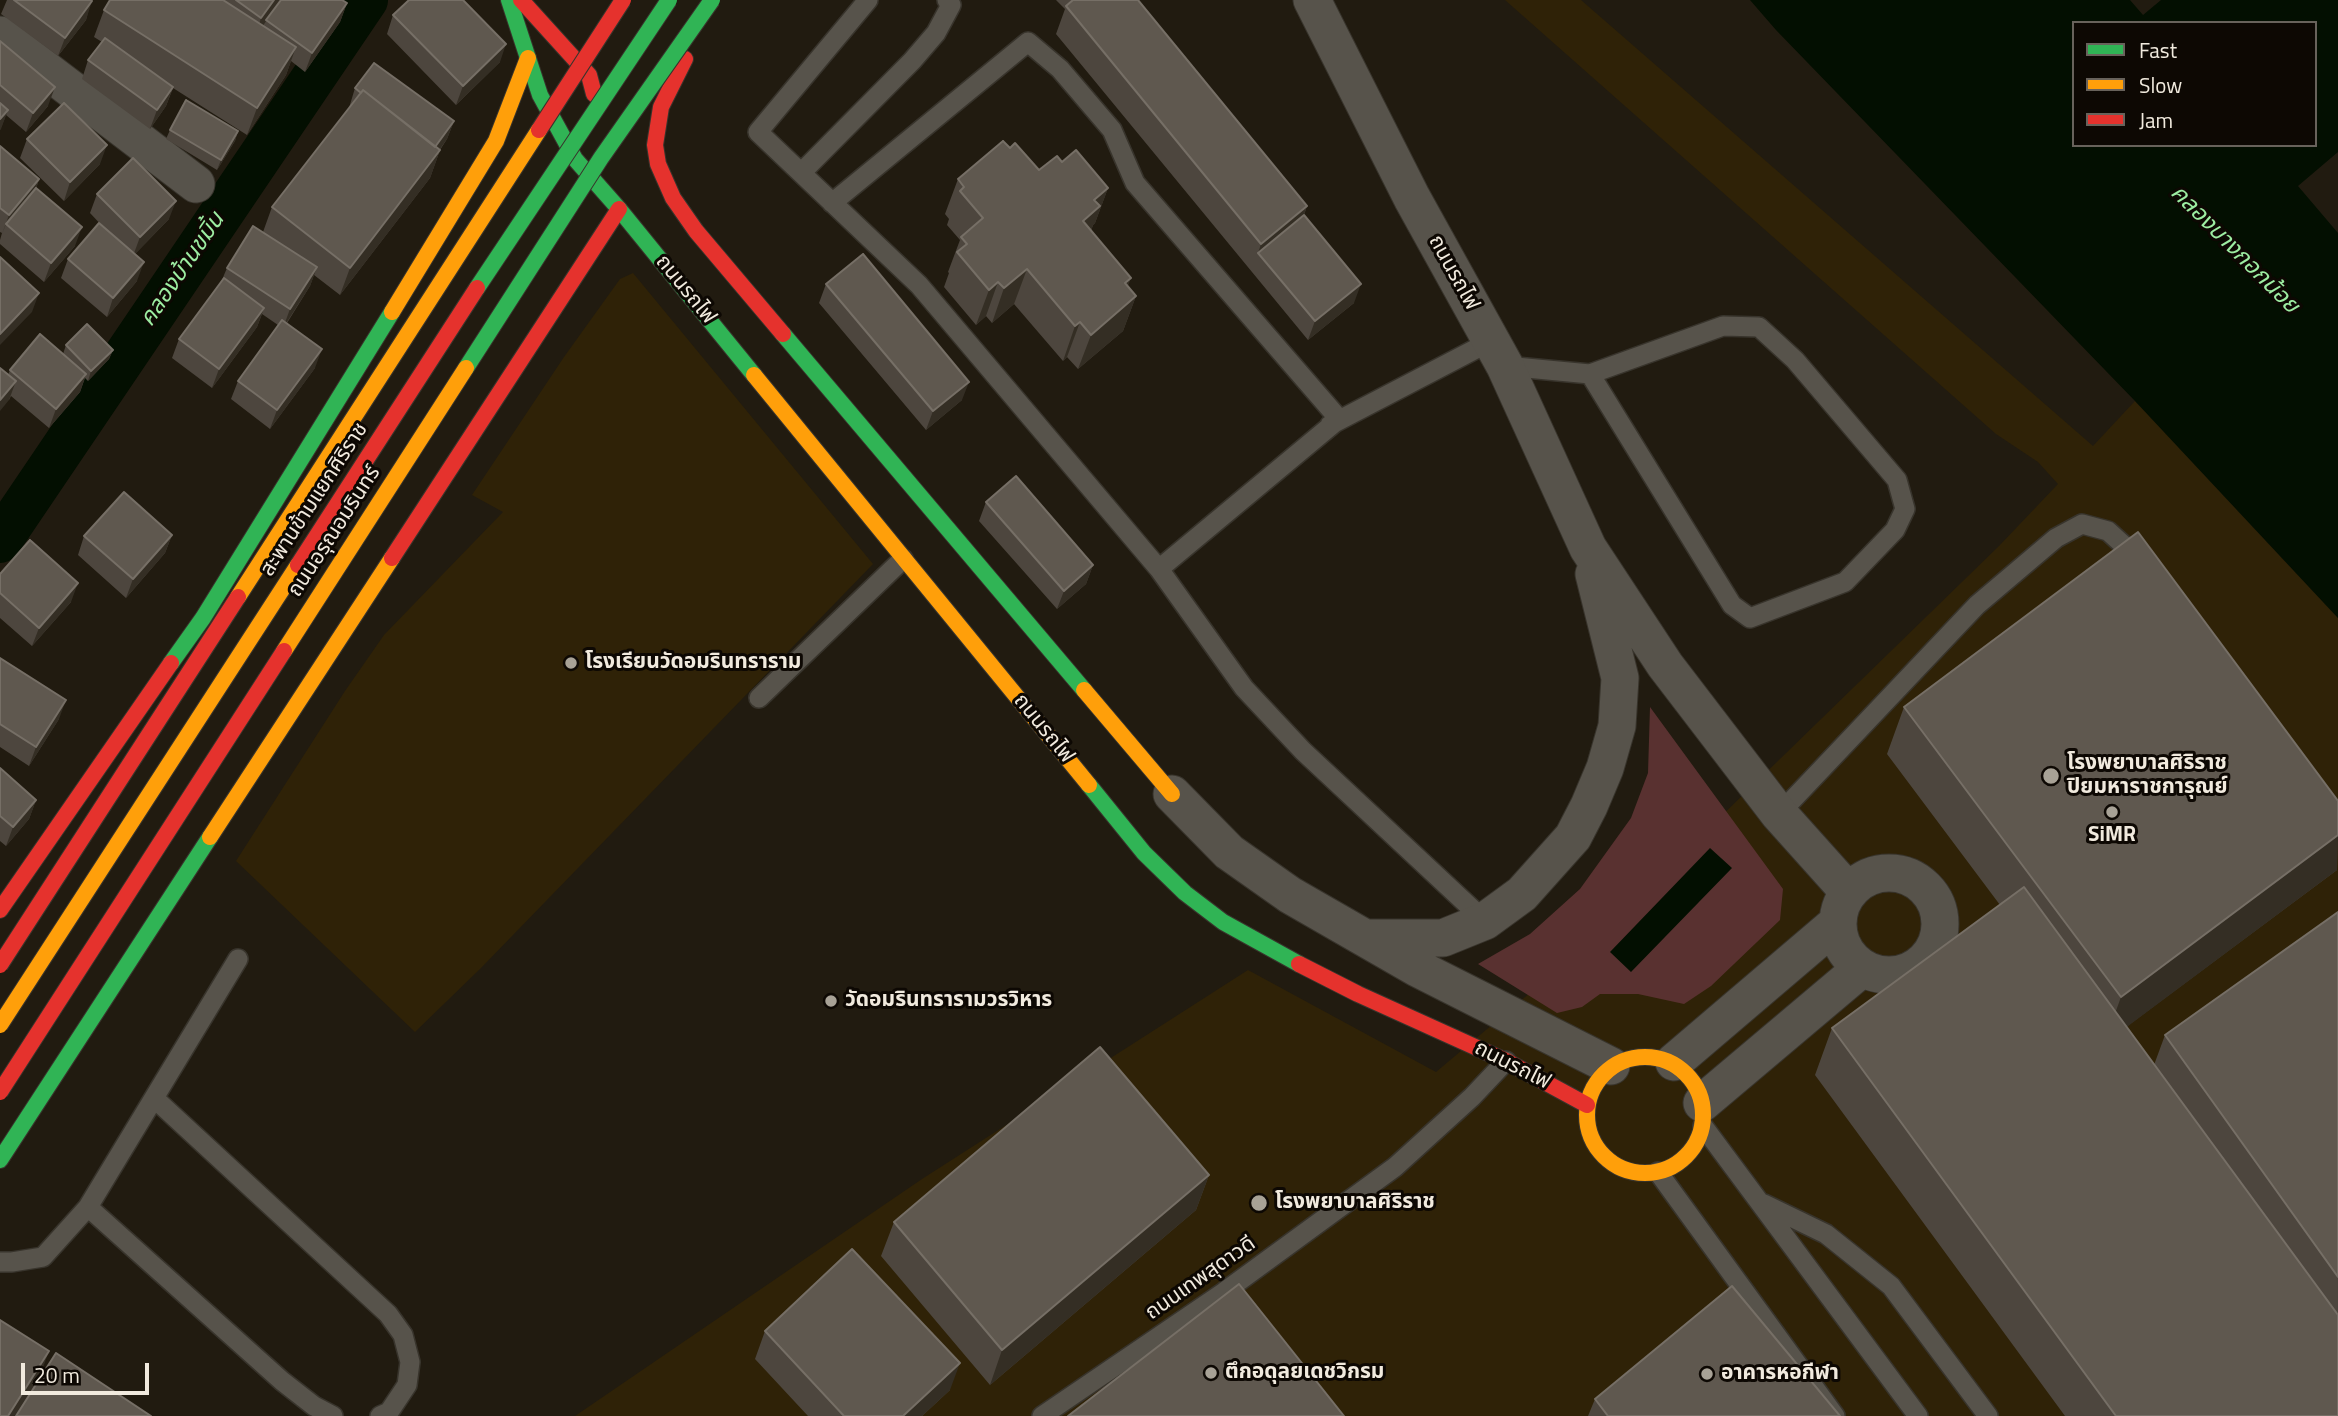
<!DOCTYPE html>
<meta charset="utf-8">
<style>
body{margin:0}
#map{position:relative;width:2338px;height:1416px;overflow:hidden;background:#211b10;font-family:"Titillium Web",sans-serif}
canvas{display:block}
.legend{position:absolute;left:2072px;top:21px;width:245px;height:126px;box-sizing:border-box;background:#0d0803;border:2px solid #68625b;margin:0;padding:9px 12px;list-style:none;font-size:21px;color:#f1eade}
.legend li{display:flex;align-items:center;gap:14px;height:35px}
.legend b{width:35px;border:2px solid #68625b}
.scale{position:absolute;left:21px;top:1363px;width:128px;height:32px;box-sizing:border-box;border:4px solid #f1eade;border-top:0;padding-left:9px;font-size:21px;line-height:24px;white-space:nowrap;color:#f1eade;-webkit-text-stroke:5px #0d0803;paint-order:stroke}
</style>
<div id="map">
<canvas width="2338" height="1416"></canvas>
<ul class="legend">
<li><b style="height:9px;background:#30b455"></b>Fast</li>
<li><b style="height:9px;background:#ff9f0a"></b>Slow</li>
<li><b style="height:9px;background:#e5322d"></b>Jam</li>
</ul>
<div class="scale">20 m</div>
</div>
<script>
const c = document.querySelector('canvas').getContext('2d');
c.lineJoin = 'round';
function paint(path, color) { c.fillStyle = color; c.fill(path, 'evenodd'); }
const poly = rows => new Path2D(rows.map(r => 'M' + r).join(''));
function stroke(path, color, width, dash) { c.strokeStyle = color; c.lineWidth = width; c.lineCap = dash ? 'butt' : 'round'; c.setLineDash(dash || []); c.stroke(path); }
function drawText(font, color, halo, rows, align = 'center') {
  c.font = font + ' "Titillium Web","Noto Sans Thai",sans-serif'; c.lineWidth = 6; c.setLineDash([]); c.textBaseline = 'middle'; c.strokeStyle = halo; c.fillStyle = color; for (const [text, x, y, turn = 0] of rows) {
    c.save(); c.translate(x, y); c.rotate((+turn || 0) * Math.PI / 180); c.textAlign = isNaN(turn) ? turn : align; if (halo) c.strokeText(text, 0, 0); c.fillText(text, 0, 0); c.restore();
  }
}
paint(poly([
 [1505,0,1581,0,2093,446,2135,401,2338,618,2338,1416,575,1416,922,1179,1248,970,1436,1072,1600,934,1999,546,2058,484,2038,462,1996,434],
 [633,273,873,564,481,968,415,1032,236,861,345,691,384,635,503,512,472,495,564,357,620,279]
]), '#2f2207');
paint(poly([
 [1650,707,1783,889,1780,920,1711,986,1684,1004,1638,994,1600,994,1582,1007,1557,1013,1478,964,1530,934,1580,889,1631,818,1648,773]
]), '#593130');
paint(poly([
 [1750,0,2338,0,2338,618,2135,401,1776,30],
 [2074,23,2315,23,2315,145,2074,145],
 [1710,848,1732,868,1631,972,1610,952]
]), '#030f01');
paint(poly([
 [2130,0,2161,0,2143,15],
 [2338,152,2338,233,2298,186]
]), '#211b10');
stroke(poly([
 [0,541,366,0]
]), '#030f01', 44);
const lane = poly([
 [868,0,758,132,919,285,1159,569,1244,688,1303,751,1485,921],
 [801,173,912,61,936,33,951,5,947,0],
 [832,203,1028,42,1060,69,1112,130,1135,183,1339,419,1159,569],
 [1505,366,1590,374,1723,326,1759,327,1795,360,1897,480,1905,509,1895,530,1845,582,1750,618,1732,605,1590,374],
 [1330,425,1491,341],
 [759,698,903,559],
 [1779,814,1977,605,2056,538,2082,524,2108,531,2141,561],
 [154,1098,388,1314,403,1335,410,1362,407,1385,389,1412,380,1416],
 [1703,1126,1918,1416],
 [1658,1172,1835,1416],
 [1764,1204,1826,1234,1891,1286,1988,1416],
 [88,1207,282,1381,314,1406,333,1416],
 [0,1262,12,1262,43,1257,88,1207,238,959],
 [1042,1416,1224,1292,1395,1167,1472,1097,1506,1061]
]);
const street = poly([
 [1312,0,1412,198,1505,366,1588,548,1665,665,1779,814,1848,891],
 [0,35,196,184],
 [1172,794,1229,852,1290,895,1417,968,1611,1066],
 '1838 924a51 51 0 1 1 102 0a51 51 0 1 1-102 0Z',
 [1366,938,1443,938,1485,921,1522,894,1573,837,1589,806,1605,768,1617,726,1620,678,1594,574],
 [1674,1062,1837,923],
 [1702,1103,1862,968]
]);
const fast = poly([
 [509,0,540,95,575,159,619,209,754,375],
 [783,334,1084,690],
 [171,663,203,618,392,312],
 [1089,785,1144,853,1185,893,1223,922,1299,964],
 [0,1160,210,837]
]);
const slow = poly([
 [392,312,496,141,528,58],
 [754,375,1089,785],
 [1084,690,1172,794],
 [210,837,392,558],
 '1587 1115a58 58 0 1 1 116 0a58 58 0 1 1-116 0Z'
]);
const jam = poly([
 [521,0,589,75,594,94],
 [685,59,661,107,655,145,658,164,673,198,696,231,783,334],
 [392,558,619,209],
 [0,910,171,663],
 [1299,964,1358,994,1506,1061,1587,1105]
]);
stroke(lane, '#38342c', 22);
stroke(street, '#38342c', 39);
stroke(fast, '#38342c', 18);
stroke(slow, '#38342c', 18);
stroke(jam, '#38342c', 18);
stroke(lane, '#57534b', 19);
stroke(street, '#57534b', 37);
stroke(fast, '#30b455', 16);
stroke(slow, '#ff9f0a', 16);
stroke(jam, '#e5322d', 16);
const fastBridge = poly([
 [477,288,669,0],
 [466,368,601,158,712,0]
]);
const slowBridge = poly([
 [238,597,539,130],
 [284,651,466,368],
 [0,1025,298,565]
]);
const jamBridge = poly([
 [539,130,623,0],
 [298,565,477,288],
 [0,965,238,597],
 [0,1092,284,651]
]);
stroke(fastBridge, '#38342c', 18, []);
stroke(slowBridge, '#38342c', 18, []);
stroke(jamBridge, '#38342c', 18, []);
stroke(fastBridge, '#30b455', 16);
stroke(slowBridge, '#ff9f0a', 16);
stroke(jamBridge, '#e5322d', 16);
paint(poly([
 [7,0,91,0,86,20,58,56,1,14],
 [110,0,281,0,347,3,340,22,305,72,291,61,286,75,247,135,173,88,166,106,150,129,82,79,88,60,102,42,94,37,104,10],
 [1056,0,1138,0,1307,206,1304,215,1354,303,1308,340,1056,34,1065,9],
 [393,15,500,62,456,105,387,34],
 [0,41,48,106,26,132,6,115,0,130],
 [355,88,454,121,447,139,440,150,430,178,340,295,314,275,310,286,287,323,315,368,270,429,231,399,238,381,278,325,262,314,257,327,212,388,172,358,179,339,221,282,227,268,263,232,272,207,349,108],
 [170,130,238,131,235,141,217,170,166,139],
 [27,139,100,164,64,201,20,158],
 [0,146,39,179,36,189,75,246,44,282,0,244,0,240,2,233,0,232],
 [1010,148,1039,170,1062,162,1108,188,1095,223,1093,225,1091,231,1128,286,1136,296,1123,331,1078,369,1067,357,1063,361,1014,304,992,323,986,316,976,325,944,287,949,273,948,272,960,240,947,225,949,219,945,214,958,179],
 [97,194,169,219,135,254,137,281,107,317,61,278,68,259,105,229,90,213],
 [826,284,962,400,926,430,819,303],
 [66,345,113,350,109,359,88,381,85,378,80,392,49,428,11,396,9,400,8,375,10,370,63,354],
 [986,502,1093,565,1086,584,1057,609,979,521],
 [172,535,165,553,126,598,78,555,84,536],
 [0,574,71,602,32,646,0,618],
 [0,658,59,719,29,766,0,747],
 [1904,707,2338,801,2337,870,2126,1027,2154,1065,2165,1035,2338,912,2338,1416,2065,1416,1815,1075,1832,1028,2000,905,1887,754],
 [0,768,36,800,29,819,6,846,0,841],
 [1209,1175,1196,1210,990,1385,881,1256,894,1222],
 [765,1331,950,1390,922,1416,808,1416,755,1359],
 [1595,1399,1840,1416,1588,1416]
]), '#4d463e');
paint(poly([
 [274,0,281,0,255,37,261,18],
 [92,1,86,20,58,56,65,38],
 [347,3,340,22,305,72,312,53],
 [506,44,500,62,456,105,463,86],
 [296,47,286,75,247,135,257,108],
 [55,87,48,106,26,132,33,113],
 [173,87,166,106,150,129,157,110],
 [8,110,1,129,0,130,0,119],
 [454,121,447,139,428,166,435,147],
 [238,131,235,141,217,170,221,160],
 [107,145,100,164,64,201,70,182],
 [440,150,430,178,340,295,350,268],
 [39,179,33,198,6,224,2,234,9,215],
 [1108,188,1095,223,1093,225,1087,241,1083,221,1094,200],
 [176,201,169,219,133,256,140,237],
 [1307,206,1297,234,1258,253,1261,244],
 [82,227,75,246,44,282,51,263],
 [144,262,137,281,107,317,113,298],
 [317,267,310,286,283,328,290,309],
 [1027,269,1014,304,992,323,1004,288],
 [1131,278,1119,310,1136,296,1123,331,1078,369,1091,335,1125,283],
 [998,282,986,316,976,325,989,290],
 [1361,284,1354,303,1308,340,1315,321],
 [39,293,32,312,0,345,0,334],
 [264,308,257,327,212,388,219,369],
 [1080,322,1067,357,1063,361,1075,326],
 [322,349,315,368,270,429,277,410],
 [113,350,109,359,88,381,91,371],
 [86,374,80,392,49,428,56,409],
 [16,381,9,400,0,411,0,400],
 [969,382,962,400,926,430,933,411],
 [172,535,165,553,126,598,133,579],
 [1093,565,1086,584,1057,609,1064,591],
 [78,583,71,602,32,646,39,628],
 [66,700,59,719,29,766,36,747],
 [36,800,29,819,6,846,13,827],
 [2338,835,2337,870,2104,1044,2121,997],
 [1209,1175,1196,1210,990,1385,1002,1350],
 [49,1351,32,1398,21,1416,8,1416],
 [960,1363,950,1390,922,1416,903,1416]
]), '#342e24');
const building = poly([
 [14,0,91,0,92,1,65,38,14,0],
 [110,0,223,0,296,47,257,108,104,10,110,0],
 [236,0,274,0,261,18,236,0],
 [281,0,342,0,347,3,312,53,266,20,281,0],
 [409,0,463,0,506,44,463,86,393,15,409,0],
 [1073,0,1138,0,1307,206,1261,244,1066,6,1073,0],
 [105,38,173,87,157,110,88,60,105,38],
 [0,41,55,87,33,113,0,85,0,41],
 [374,63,454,121,435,147,363,90,361,93,355,88,374,63],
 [363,90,440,150,350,268,272,207,363,90],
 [186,100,238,131,221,160,170,130,186,100],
 [0,103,8,110,0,119,0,103],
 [64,103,107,145,70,182,27,139,64,103],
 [1003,141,1010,148,1015,143,1039,170,1057,156,1062,162,1076,150,1108,188,1094,200,1100,206,1083,221,1131,278,1125,283,1136,296,1091,335,1080,322,1075,326,1027,269,1004,288,998,282,989,290,957,252,967,244,961,237,983,218,960,191,964,187,958,179,1003,141],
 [0,146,39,179,9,215,0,208,0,146],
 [133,158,176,201,140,237,97,194,133,158],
 [36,188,82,227,51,263,6,224,36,188],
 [1304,215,1361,284,1315,321,1258,253,1304,215],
 [99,223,144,262,113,298,68,259,99,223],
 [253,226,317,267,290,309,227,268,253,226],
 [863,254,969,382,933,411,826,284,863,254],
 [0,257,39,293,0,334,0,257],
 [224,278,264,308,219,369,179,339,224,278],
 [282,320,322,349,277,410,238,381,282,320],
 [87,324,113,350,91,371,66,345,87,324],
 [40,334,86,374,56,409,10,370,40,334],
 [0,368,16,381,0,400,0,368],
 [1016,476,1093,565,1064,591,986,502,1016,476],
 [124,492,172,535,133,579,84,536,124,492],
 [2138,532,2338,801,2338,835,2121,997,1904,707,2138,532],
 [30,540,78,583,39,628,0,593,0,574,30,540],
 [0,658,66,700,36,747,0,724,0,658],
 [0,768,36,800,13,827,0,816,0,768],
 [2024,887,2338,1315,2338,1416,2116,1416,1832,1028,2024,887],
 [2338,912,2338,1277,2165,1035,2338,912],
 [1100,1047,1209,1175,1002,1350,894,1222,1100,1047],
 [852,1249,960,1363,903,1416,844,1416,765,1331,852,1249],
 [1239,1284,1344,1416,1068,1416,1239,1284],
 [1732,1286,1840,1416,1608,1416,1595,1399,1732,1286],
 [0,1320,49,1351,8,1416,0,1416,0,1320],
 [56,1353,151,1416,16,1416,56,1353]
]);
paint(building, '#5f584f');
stroke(building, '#766f66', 2);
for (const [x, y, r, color] of [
 [571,663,7,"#a8a296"],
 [2051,776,9,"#a8a296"],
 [2112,812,7,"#a8a296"],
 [831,1001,7,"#a8a296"],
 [1259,1203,9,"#a8a296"],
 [1211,1373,7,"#a8a296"],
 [1707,1374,7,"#a8a296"]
]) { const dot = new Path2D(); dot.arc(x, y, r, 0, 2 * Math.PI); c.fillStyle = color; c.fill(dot); stroke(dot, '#0d0803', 2.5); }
drawText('21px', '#f1eade', '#0d0803', [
 ["ถนนรถไฟ",1453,273,61],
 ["ถนนรถไฟ",685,290,51],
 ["สะพานข้ามแยกศิริราช",315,500,-57],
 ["ถนนอรุณอมรินทร์",335,532,-57],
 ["ถนนรถไฟ",1043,729,51],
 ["ถนนรถไฟ",1512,1066,27],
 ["ถนนเทพสุดาวดี",1201,1279,-35]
]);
drawText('bold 21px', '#f1eade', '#0d0803', [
 ["โรงเรียนวัดอมรินทราราม",585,663],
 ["โรงพยาบาลศิริราช",2067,764],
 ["ปิยมหาราชการุณย์",2067,788],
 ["SiMR",2112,836,"center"],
 ["วัดอมรินทรารามวรวิหาร",845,1001],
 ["โรงพยาบาลศิริราช",1275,1203],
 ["ตึกอดุลยเดชวิกรม",1225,1373],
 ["อาคารหอกีฬา",1721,1374]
], 'left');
drawText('italic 23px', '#9deda2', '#0d0803', [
 ["คลองบางกอกน้อย",2234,250,45],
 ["คลองบ้านขมิ้น",183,270,-56]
]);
</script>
